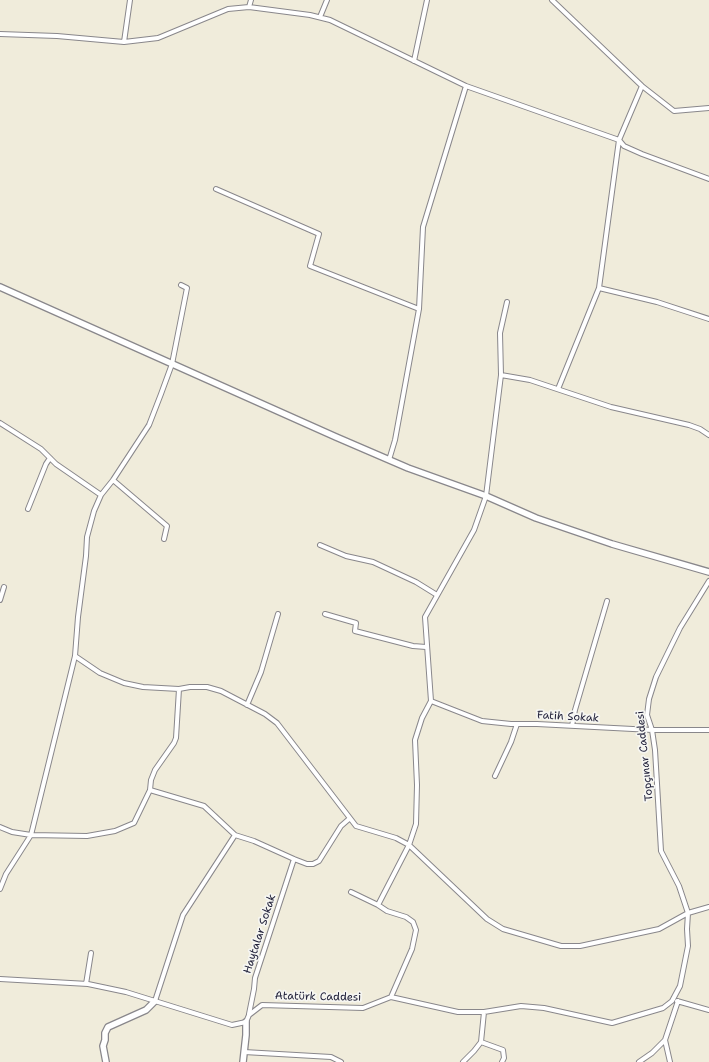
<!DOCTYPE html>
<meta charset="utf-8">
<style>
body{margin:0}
canvas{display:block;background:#f0ecdb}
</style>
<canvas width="709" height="1062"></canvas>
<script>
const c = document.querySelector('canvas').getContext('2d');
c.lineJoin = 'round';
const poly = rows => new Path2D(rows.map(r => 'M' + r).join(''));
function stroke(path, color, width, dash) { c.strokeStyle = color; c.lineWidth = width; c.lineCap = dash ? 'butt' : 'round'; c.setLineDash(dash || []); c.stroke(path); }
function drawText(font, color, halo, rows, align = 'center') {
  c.font = font + ' "Shantell Sans",sans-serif'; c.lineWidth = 3.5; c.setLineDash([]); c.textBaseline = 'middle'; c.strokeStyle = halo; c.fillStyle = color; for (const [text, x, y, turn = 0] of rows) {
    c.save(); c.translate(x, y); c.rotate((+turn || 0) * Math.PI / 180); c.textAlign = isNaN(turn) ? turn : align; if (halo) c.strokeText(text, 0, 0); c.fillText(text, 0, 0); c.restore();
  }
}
const street = poly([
 [552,0,642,86,674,111,709,108],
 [249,7,251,0],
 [320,17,327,0],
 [0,34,57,36,124,42,158,38,228,9,249,7,310,15,330,20,466,86,619,140,642,86],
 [124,42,130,0],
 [414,61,427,0],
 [619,140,624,146,642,154,709,179],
 [216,189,319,234,310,266,419,309],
 [599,288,657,302,709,319],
 [501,375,530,380,611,407,689,425,700,429,709,435],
 [558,389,599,288,619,140],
 [0,423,41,449,56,464,101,495],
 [389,460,395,440,419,309,423,227,466,86],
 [113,480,167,526,164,539],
 [28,509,46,464,50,458],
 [320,545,346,556,373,562,416,582,437,595],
 [0,600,4,587],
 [325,614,356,623,355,631,413,646,426,647],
 [75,656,100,673,124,683,143,687,179,689,190,687,207,687,221,691,265,714,277,723,356,826,396,838,409,845,487,919,503,929,561,946,580,946,659,929,688,913,679,886,661,851,655,750,652,730,647,715,649,699,656,677,680,628,709,581],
 [431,701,482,721,511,724,537,724,652,730,709,730],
 [247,705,261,672,278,614],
 [572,726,575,710,607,601],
 [495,776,511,742,517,724],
 [150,790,204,806,235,835,254,841,294,859,307,864,313,864,319,861,341,826,349,819],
 [0,827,12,832,31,835,87,836,115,831,134,823,150,790,151,780,155,770,174,743,176,738,179,689],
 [0,889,6,874,31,835,75,656,78,617,86,556,87,537,94,511,101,495,113,480,149,425,161,394,172,364,187,288,181,285],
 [351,892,378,905],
 [0,979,88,984,126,992,232,1025,246,1022,249,1015,262,1005,363,1008,391,997,458,1012,484,1012,521,1006,544,1008,612,1023,663,1008,672,1001,680,986,688,946,687,929,688,913,709,907],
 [86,984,91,953],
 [391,997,412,949,416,930,413,922,406,917,387,911,378,905,409,845,416,824,417,785,415,740,422,718,431,701,425,617,474,530,486,496,501,375,500,333,507,302],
 [155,1001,183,915,235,835],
 [677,1001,709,1010],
 [249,1014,254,989,255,978,294,859],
 [665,1040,670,1062],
 [481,1042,503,1050,504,1058,502,1062],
 [244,1052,331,1057,341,1062],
 [463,1062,474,1051,481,1042,484,1012],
 [639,1062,652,1053,665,1040,678,1001]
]);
const secondary = poly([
 [0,287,336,437,408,468,486,496,536,518,612,544,709,572],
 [106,1062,103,1046,105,1040,105,1033,108,1027,146,1010,155,1001],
 [243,1062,246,1035,246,1022]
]);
stroke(street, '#89878b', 6);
stroke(secondary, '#89878b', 8);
stroke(street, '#fff', 4);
stroke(secondary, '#fff', 5.5);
drawText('11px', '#22223b', '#f6f6f2', [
 ["Fatih Sokak",568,717,3],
 ["Topçınar Caddesi",645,756,-96],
 ["Haytalar Sokak",260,934,-72],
 ["Atatürk Caddesi",318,997,1]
]);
</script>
